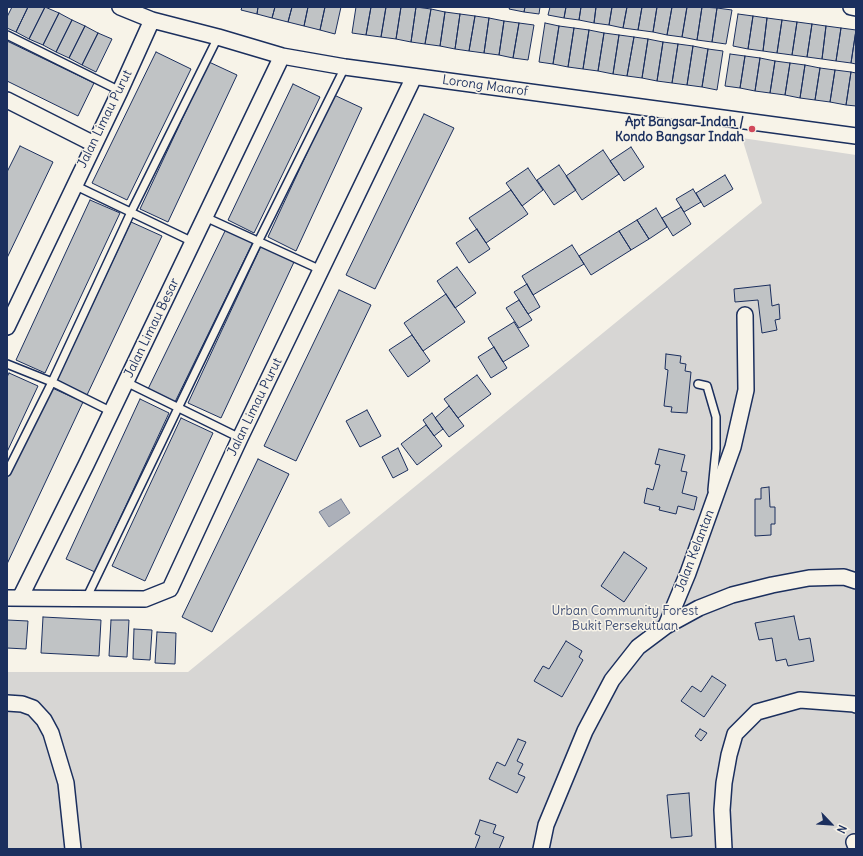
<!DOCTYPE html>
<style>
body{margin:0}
#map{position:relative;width:863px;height:856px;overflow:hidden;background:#f7f3e8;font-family:Delius,sans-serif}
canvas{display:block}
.frame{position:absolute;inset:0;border:8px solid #1b2f5e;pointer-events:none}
.north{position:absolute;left:811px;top:804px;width:40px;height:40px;-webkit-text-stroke:3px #f7f3e8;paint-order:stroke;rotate:115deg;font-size:11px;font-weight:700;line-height:16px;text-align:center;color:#1b2f5e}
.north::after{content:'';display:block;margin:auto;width:14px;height:18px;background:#1b2f5e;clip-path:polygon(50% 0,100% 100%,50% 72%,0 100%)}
</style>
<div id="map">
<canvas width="863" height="856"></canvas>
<div class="frame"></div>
<div class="north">N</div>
</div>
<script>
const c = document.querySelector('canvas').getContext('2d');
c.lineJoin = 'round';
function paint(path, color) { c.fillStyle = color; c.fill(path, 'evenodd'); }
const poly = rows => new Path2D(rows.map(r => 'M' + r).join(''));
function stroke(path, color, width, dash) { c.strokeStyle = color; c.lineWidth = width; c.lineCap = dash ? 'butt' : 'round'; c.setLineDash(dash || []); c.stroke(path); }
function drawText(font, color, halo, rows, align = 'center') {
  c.font = font + ' Delius,sans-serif'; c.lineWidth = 3; c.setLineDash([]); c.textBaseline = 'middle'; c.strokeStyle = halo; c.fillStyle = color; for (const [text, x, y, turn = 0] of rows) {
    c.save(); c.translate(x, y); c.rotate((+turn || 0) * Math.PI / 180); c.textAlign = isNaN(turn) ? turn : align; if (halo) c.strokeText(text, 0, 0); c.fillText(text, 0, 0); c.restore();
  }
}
paint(poly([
 [742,138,856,155,856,849,7,849,7,672,188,672,762,203]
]), '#d7d6d4');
const water = poly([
 [341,499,350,513,329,527,319,512,341,499]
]);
paint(water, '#acb0b9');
stroke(water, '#727c95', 1);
const building = poly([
 [12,7,28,7,16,32,7,28,7,17,12,7],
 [28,7,45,7,29,39,16,32,28,7],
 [45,7,59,13,43,45,29,39,45,7],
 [242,7,258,7,257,14,241,10,242,7],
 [258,7,275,7,272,18,257,14,258,7],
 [275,7,292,7,288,22,272,18,275,7],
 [292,7,308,7,304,26,288,22,292,7],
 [308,7,325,7,320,30,304,26,308,7],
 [325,7,341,7,335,34,320,30,325,7],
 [356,7,371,7,366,35,352,33,356,7],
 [371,7,386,7,381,37,366,35,371,7],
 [386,7,401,7,396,39,381,37,386,7],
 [401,7,416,7,411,42,396,39,401,7],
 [416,7,431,9,425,44,411,42,416,7],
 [510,7,525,7,524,12,509,9,510,7],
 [525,7,540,7,539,14,524,12,525,7],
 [550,7,566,7,564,18,548,15,550,7],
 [566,7,581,7,579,20,564,18,566,7],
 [581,7,596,7,594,23,579,20,581,7],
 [596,7,612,7,609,25,594,23,596,7],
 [612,7,627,7,623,28,609,25,612,7],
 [627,7,642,7,638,30,623,28,627,7],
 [642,7,657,7,653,32,638,30,642,7],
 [657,7,672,7,667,35,653,32,657,7],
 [672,7,687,7,682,37,667,35,672,7],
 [687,7,702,7,697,40,682,37,687,7],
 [702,7,717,8,712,42,697,40,702,7],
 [717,8,732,10,726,44,712,42,717,8],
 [431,9,445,12,440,46,425,44,431,9],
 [445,12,460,14,455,49,440,46,445,12],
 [59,13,72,20,56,52,43,45,59,13],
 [460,14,475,16,469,51,455,49,460,14],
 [738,14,753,16,748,49,733,46,738,14],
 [475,16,489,18,484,53,469,51,475,16],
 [753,16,767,18,763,51,748,49,753,16],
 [489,18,504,21,499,55,484,53,489,18],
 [767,18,782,20,777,53,763,51,767,18],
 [72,20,85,26,69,58,56,52,72,20],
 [782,20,797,22,792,55,777,53,782,20],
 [504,21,519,23,513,58,499,55,504,21],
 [797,22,812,24,807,57,792,55,797,22],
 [519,23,534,25,528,60,513,58,519,23],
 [545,23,559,26,553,64,539,62,545,23],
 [812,24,826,26,822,59,807,57,812,24],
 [85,26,98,33,82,65,69,58,85,26],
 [559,26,574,28,568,67,553,64,559,26],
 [826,26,841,28,836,61,822,59,826,26],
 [574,28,589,30,583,69,568,67,574,28],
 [841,28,856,30,851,63,836,61,841,28],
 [589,30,604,33,598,71,583,69,589,30],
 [856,30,856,64,851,63,856,30],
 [98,33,112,39,96,72,82,65,98,33],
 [604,33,619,35,613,74,598,71,604,33],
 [619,35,634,37,627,76,613,74,619,35],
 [634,37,648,39,642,78,627,76,634,37],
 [648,39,663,42,657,81,642,78,648,39],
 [7,41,94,83,78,116,7,81,7,41],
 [663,42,678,44,672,83,657,81,663,42],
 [678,44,693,46,687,85,672,83,678,44],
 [693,46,708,49,702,87,687,85,693,46],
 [708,49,723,51,717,90,702,87,708,49],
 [156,52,191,69,127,200,92,183,156,52],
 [730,54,745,56,740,88,725,86,730,54],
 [745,56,760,58,755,91,740,88,745,56],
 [760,58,775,61,770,93,755,91,760,58],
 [775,61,790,63,785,95,770,93,775,61],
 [209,62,237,75,168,222,140,209,209,62],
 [790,63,805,65,800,98,785,95,790,63],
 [805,65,820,68,815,100,800,98,805,65],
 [820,68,835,70,830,102,815,100,820,68],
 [835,70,851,72,846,105,830,102,835,70],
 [851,72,856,73,856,106,846,105,851,72],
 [293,84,320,97,254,233,228,220,293,84],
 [334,95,362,108,296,251,268,237,334,95],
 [424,114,454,128,375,289,346,275,424,114],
 [20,146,53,162,7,258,7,172,20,146],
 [631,147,644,167,624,181,610,161,631,147],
 [603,150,619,174,582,200,566,176,603,150],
 [559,165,576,190,554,205,537,180,559,165],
 [528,168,543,190,522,206,506,183,528,168],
 [725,175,733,189,704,207,696,193,725,175],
 [693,189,701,202,684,212,676,199,693,189],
 [511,190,528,214,486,243,469,218,511,190],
 [90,200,120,213,45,373,16,360,90,200],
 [681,207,691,224,673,236,662,218,681,207],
 [656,208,667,227,649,239,637,220,656,208],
 [637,220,649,239,631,250,619,231,637,220],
 [131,222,162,236,87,395,57,380,131,222],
 [226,229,253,242,175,402,148,389,226,229],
 [477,229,490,249,469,263,456,243,477,229],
 [619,231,631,250,591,275,579,256,619,231],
 [572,245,584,264,533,295,522,276,572,245],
 [261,246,294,262,221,418,188,403,261,246],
 [457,267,476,293,455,308,437,281,457,267],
 [527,284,540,307,528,314,514,292,527,284],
 [770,285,772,306,779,304,780,319,775,320,777,330,762,333,758,300,735,302,734,289,770,285],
 [339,290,371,305,296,461,264,446,339,290],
 [446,294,465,322,423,351,404,323,446,294],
 [519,300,532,320,519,328,506,308,519,300],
 [514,322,529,346,503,362,488,338,514,322],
 [412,335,430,361,408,377,389,350,412,335],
 [494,347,507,368,491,378,478,357,494,347],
 [666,354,681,356,680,363,686,364,685,371,691,372,687,413,671,412,672,407,664,406,668,370,665,369,666,354],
 [9,373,38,386,7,452,7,377,9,373],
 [477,375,491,394,458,418,444,399,477,375],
 [50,387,83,402,7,564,7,478,50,387],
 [140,399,169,413,95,572,66,559,140,399],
 [449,406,464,426,449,437,435,418,449,406],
 [367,410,381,436,360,447,346,421,367,410],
 [432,413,443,429,434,436,423,420,432,413],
 [181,418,213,433,145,581,112,566,181,418],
 [426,425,442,446,417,465,401,444,426,425],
 [398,448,408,470,393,478,382,457,398,448],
 [659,449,685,455,681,471,687,472,682,493,697,497,694,510,678,506,676,514,659,510,660,507,644,503,647,488,653,490,660,465,655,464,659,449],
 [258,459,289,474,212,632,182,617,258,459],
 [769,487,770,507,775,507,775,524,771,524,771,535,755,536,755,499,761,499,761,488,769,487],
 [624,552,647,568,624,602,601,586,624,552],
 [794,616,799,640,810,638,814,661,788,666,786,659,776,661,772,638,759,640,755,623,794,616],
 [43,617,101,620,99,656,41,653,43,617],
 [7,620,28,621,26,649,7,648,7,620],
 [111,620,129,620,127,657,109,656,111,620],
 [134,629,152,630,150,660,133,659,134,629],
 [157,632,176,633,175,664,155,663,157,632],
 [566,641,582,651,579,657,583,660,562,697,534,681,543,666,549,669,566,641],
 [712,676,726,685,704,717,681,701,692,686,701,692,712,676],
 [700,729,707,733,701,741,695,736,700,729],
 [518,739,526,742,517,761,523,764,518,774,525,777,517,793,489,779,497,762,505,766,518,739],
 [689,793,692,836,671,838,667,795,689,793],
 [480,820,496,825,493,833,504,837,499,849,475,849,480,836,475,834,480,820]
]);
paint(building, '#c0c3c5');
stroke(building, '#1b2f5e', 1);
const service = poly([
 [7,35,120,91],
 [74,185,193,242],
 [205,217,321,270],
 [7,364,52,382,112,412],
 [126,382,240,438],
 [698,384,707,386,716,417,716,449,712,490],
 [7,472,52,382,131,212,218,37],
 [86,599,259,240,345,67]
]);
const minor = poly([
 [120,7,152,20,218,37,282,56,345,67,856,136],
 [851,7,856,8],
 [7,100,94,144],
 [7,327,120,91,152,20],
 [7,598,145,599,170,589,240,438,414,77],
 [20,598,86,465,282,56],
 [666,626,688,573,733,447,746,390,745,315],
 [7,703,22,704,33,708,44,720,51,733,66,783,73,849],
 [854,842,856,847],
 [541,849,546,825,585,731,612,680,638,647,666,626,699,608,732,595,772,585,809,578,844,577,856,581],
 [724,849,722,810,724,783,729,755,735,734,757,712,800,700,854,704,856,705]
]);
stroke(service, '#1b2f5e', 10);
stroke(minor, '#1b2f5e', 18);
stroke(service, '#f7f3e8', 7);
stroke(minor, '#f7f3e8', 15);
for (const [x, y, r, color] of [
 [752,129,4,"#d1495b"]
]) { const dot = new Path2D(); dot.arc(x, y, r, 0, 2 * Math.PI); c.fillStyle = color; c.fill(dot); stroke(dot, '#f7f3e8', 1.5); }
drawText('13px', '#1b2f5e', '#f7f3e8', [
 ["Lorong Maarof",485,86,8],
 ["Jalan Limau Purut",105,119,-64],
 ["Jalan Limau Besar",152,328,-64],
 ["Jalan Limau Purut",255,407,-64],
 ["Jalan Kelantan",695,551,-69]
]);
drawText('bold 13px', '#1b2f5e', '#f7f3e8', [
 ["Apt Bangsar Indah /",744,122],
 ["Kondo Bangsar Indah",744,137]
], 'right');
drawText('13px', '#415076', '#f7f3e8', [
 ["Urban Community Forest",625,611],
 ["Bukit Persekutuan",625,626]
]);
</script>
